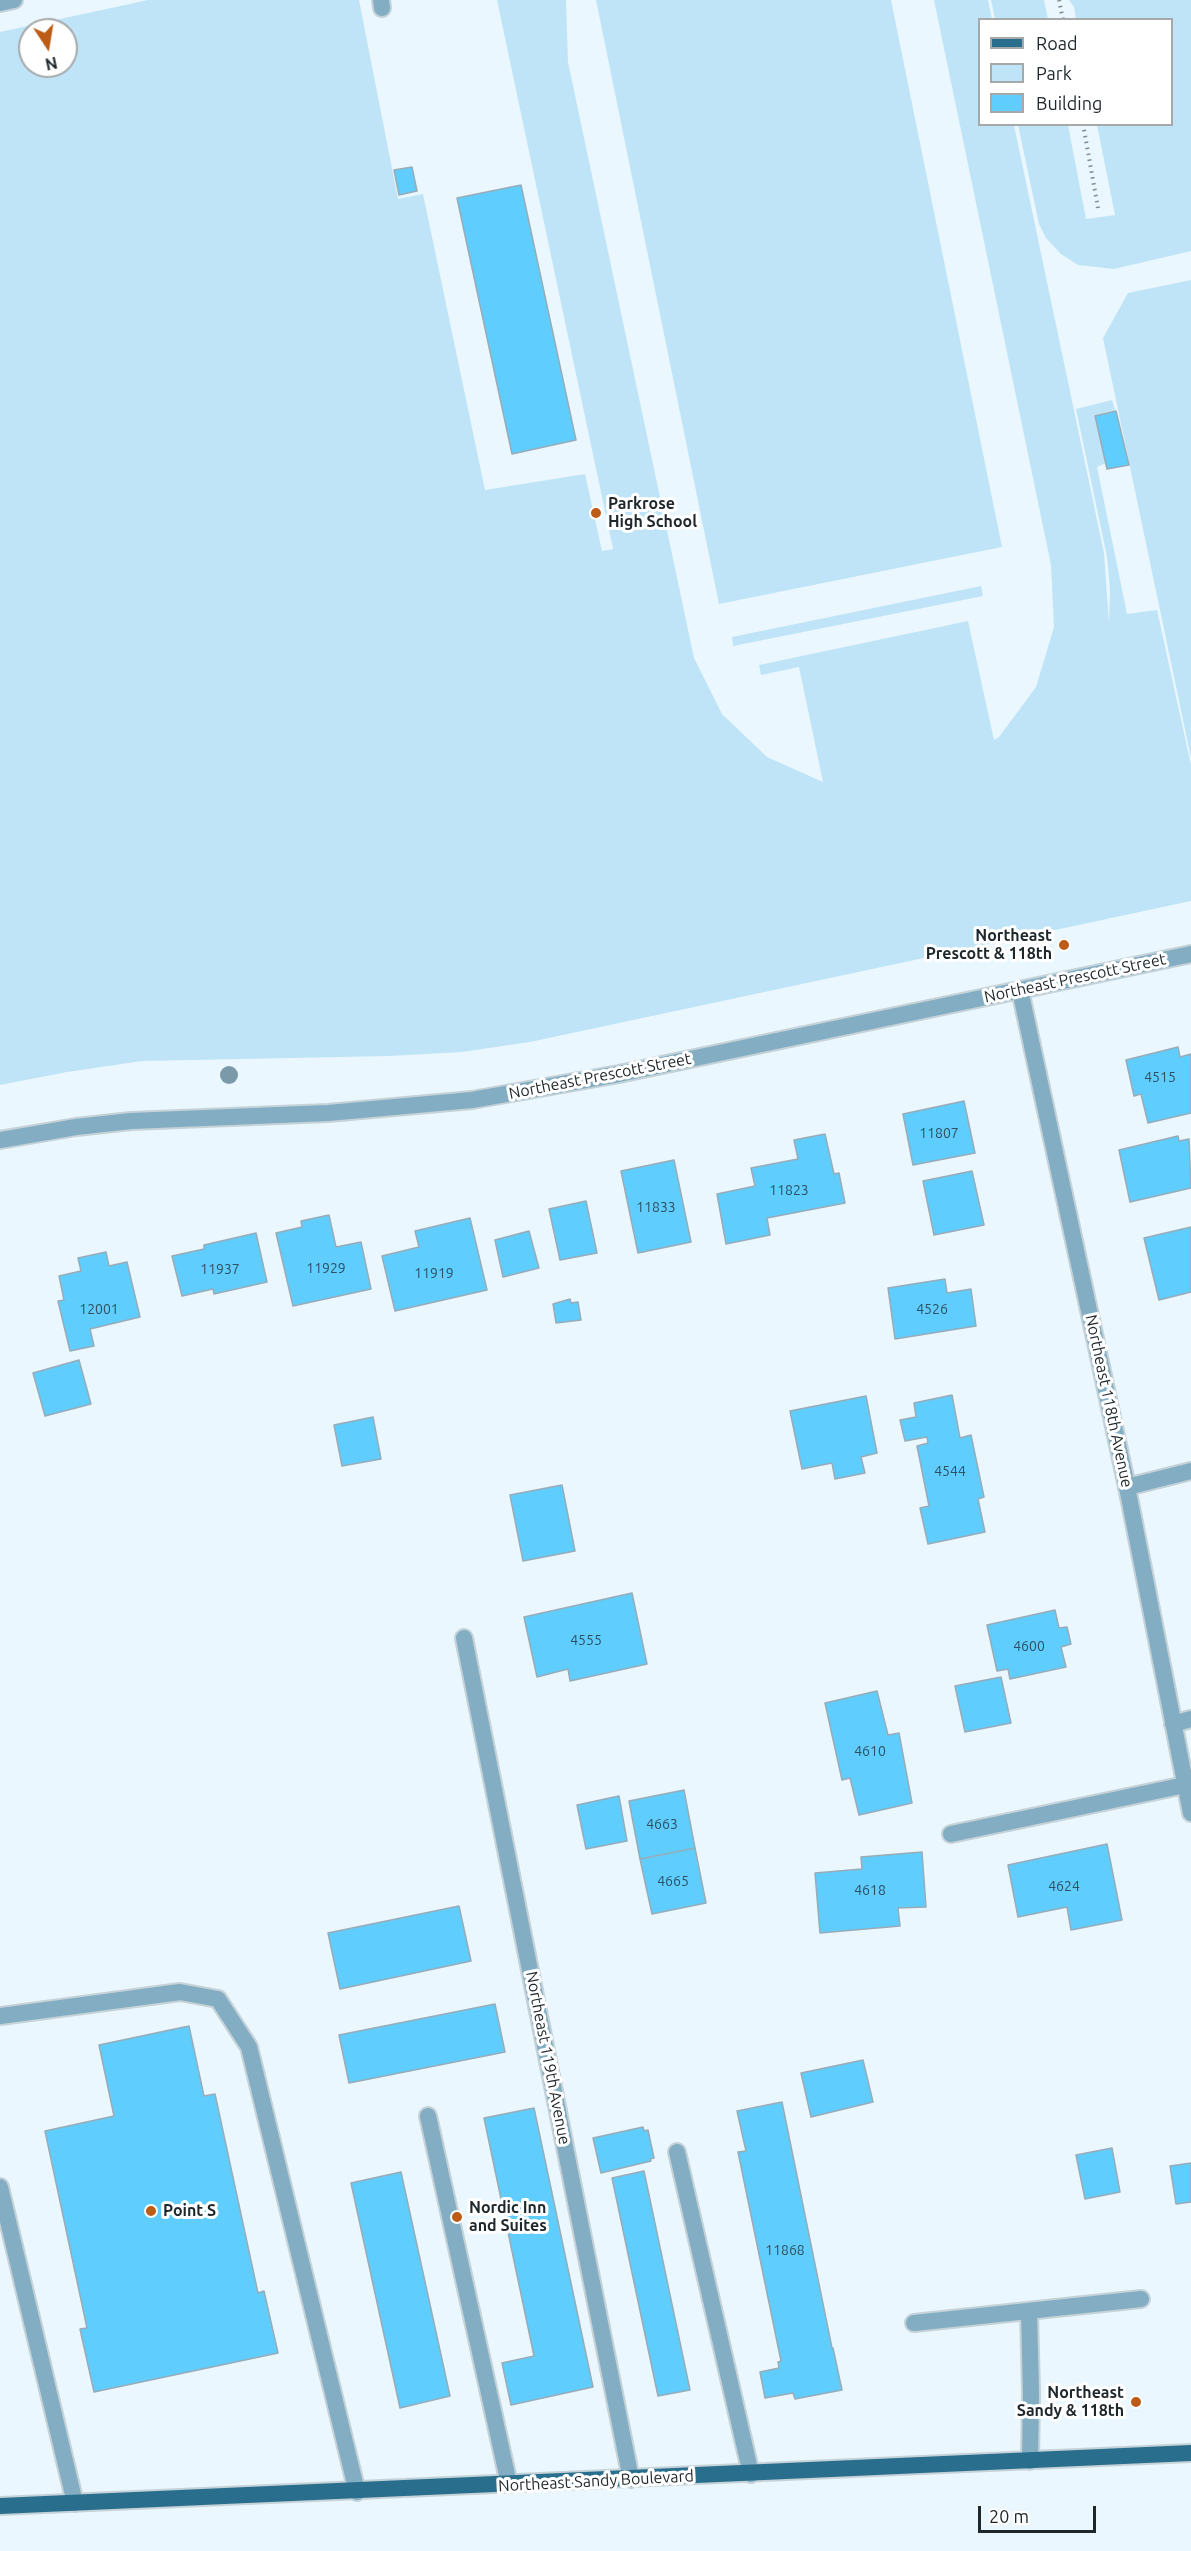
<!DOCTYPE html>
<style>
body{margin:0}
#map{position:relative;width:1191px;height:2551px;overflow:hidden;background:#eaf7fe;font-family:Ubuntu,sans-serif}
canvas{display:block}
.legend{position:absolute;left:978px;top:18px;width:195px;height:108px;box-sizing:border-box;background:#fff;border:2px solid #a5a9aa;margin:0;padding:8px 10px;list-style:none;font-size:18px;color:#1e272b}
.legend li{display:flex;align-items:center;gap:12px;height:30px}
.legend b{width:30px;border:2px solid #a5a9aa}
.north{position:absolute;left:18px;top:18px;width:60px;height:60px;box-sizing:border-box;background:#fff;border:2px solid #a5a9aa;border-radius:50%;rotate:168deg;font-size:16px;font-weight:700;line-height:24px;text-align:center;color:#1e272b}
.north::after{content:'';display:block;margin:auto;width:21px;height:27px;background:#bc5c17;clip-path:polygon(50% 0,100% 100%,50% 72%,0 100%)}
.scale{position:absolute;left:978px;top:2506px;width:118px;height:27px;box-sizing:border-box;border:3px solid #1e272b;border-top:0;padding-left:8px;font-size:18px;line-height:21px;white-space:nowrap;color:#1e272b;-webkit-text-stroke:4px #fff;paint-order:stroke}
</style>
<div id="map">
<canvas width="1191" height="2551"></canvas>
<ul class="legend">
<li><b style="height:8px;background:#296e8c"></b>Road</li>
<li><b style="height:16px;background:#c0e4f7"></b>Park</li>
<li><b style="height:16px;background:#5fcdfe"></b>Building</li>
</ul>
<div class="north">N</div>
<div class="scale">20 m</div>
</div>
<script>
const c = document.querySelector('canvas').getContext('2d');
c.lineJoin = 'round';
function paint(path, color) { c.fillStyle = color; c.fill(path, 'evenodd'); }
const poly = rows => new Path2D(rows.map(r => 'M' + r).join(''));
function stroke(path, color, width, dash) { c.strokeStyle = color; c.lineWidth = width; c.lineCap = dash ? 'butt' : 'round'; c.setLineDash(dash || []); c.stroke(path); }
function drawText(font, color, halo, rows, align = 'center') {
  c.font = font + ' Ubuntu,sans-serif'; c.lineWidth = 6; c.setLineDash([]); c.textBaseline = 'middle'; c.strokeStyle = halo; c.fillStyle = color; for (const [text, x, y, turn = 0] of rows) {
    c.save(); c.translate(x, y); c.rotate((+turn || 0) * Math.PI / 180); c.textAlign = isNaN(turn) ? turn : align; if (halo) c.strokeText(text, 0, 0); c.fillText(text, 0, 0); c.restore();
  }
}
paint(poly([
 [148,0,359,0,398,199,423,194,485,490,585,474,602,551,613,549,497,0,566,0,568,62,694,658,722,714,767,757,823,782,799,667,761,675,759,665,968,621,994,740,999,737,1036,687,1054,627,1051,565,934,0,988,0,992,19,980,20,980,124,1014,125,1104,553,1109,623,1110,589,1107,557,1076,409,1112,400,1115,410,1094,416,1106,463,1097,467,1127,614,1157,610,1191,765,1191,901,530,1042,462,1052,390,1056,142,1061,67,1072,0,1085,0,32],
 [30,30,66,30,66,66,30,66],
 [596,0,891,0,1002,547,719,604],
 [991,0,1044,0,1048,19,995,19],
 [1069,0,1191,0,1191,251,1114,269,1078,265,1061,254,1046,238,1039,224,1018,125,1068,125,1086,219,1115,215,1097,125,1172,124,1172,20,1076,19,1074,7],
 [1191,280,1191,758,1103,338,1128,293],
 [981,586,983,596,733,646,732,637]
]), '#c0e4f7');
const building = poly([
 [412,167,417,191,399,195,394,170,412,167],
 [521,185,576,440,512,454,457,198,521,185],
 [1116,411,1129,465,1107,469,1095,416,1116,411],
 [1178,1047,1180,1057,1191,1054,1191,1113,1148,1123,1141,1094,1134,1096,1126,1060,1178,1047],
 [964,1101,975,1153,913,1165,903,1114,964,1101],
 [825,1134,834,1174,839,1173,845,1203,767,1218,770,1235,726,1244,717,1194,755,1186,751,1168,798,1159,794,1140,825,1134],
 [1178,1136,1179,1141,1189,1139,1191,1188,1130,1202,1119,1150,1178,1136],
 [674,1160,691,1242,638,1253,621,1171,674,1160],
 [972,1171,984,1225,934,1235,923,1181,972,1171],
 [586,1201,597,1253,560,1260,549,1209,586,1201],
 [329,1215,336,1247,361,1242,371,1289,293,1306,276,1233,302,1227,301,1221,329,1215],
 [470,1218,487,1290,395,1311,382,1256,419,1247,415,1231,470,1218],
 [1191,1227,1191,1292,1159,1300,1144,1238,1191,1227],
 [529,1231,539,1268,503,1277,495,1240,529,1231],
 [256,1233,267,1282,214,1294,213,1289,182,1296,172,1256,204,1249,204,1245,256,1233],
 [106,1252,109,1266,127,1262,140,1317,90,1329,94,1346,70,1351,58,1301,64,1300,59,1276,81,1271,78,1258,106,1252],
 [945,1279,947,1293,971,1289,976,1326,895,1339,888,1288,945,1279],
 [570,1299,571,1303,578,1302,581,1320,556,1323,553,1304,570,1299],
 [79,1360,91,1404,45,1416,33,1373,79,1360],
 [952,1395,960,1438,971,1435,984,1497,978,1499,985,1532,928,1544,920,1508,929,1506,917,1446,928,1443,927,1437,905,1441,900,1420,916,1417,914,1403,952,1395],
 [866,1396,877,1453,861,1457,865,1473,835,1479,832,1463,802,1469,790,1411,866,1396],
 [373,1417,381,1459,342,1466,334,1425,373,1417],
 [562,1485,575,1551,523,1561,510,1495,562,1485],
 [632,1593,647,1664,570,1681,568,1669,537,1677,524,1617,632,1593],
 [1055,1610,1059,1628,1067,1627,1071,1644,1061,1647,1066,1667,1010,1679,1008,1669,997,1671,987,1625,1055,1610],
 [1001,1677,1011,1723,965,1732,955,1686,1001,1677],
 [877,1691,888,1735,899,1733,912,1803,859,1815,850,1778,842,1780,825,1703,877,1691],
 [684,1790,695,1848,640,1859,629,1801,684,1790],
 [619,1796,627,1841,586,1849,577,1805,619,1796],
 [1107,1844,1122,1920,1071,1930,1067,1907,1018,1917,1008,1865,1107,1844],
 [695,1848,706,1903,652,1914,640,1859,695,1848],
 [922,1852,926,1907,898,1908,900,1926,820,1933,815,1873,862,1869,861,1857,922,1852],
 [459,1906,471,1961,340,1989,328,1933,459,1906],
 [495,2004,505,2052,349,2083,339,2035,495,2004],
 [189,2026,204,2096,215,2094,258,2293,264,2291,278,2353,94,2392,80,2329,87,2328,45,2131,114,2116,99,2045,189,2026],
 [863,2060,873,2102,811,2117,801,2073,863,2060],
 [782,2102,832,2348,833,2348,842,2390,795,2399,793,2393,765,2398,760,2372,779,2368,778,2362,781,2361,738,2152,746,2151,737,2111,782,2102],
 [534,2108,593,2387,511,2405,502,2363,534,2356,484,2118,534,2108],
 [643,2127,644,2131,648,2130,654,2158,650,2159,651,2161,601,2173,593,2138,643,2127],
 [1112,2148,1120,2192,1085,2199,1076,2155,1112,2148],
 [1191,2163,1191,2202,1176,2204,1170,2166,1191,2163],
 [644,2171,690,2390,658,2396,612,2178,644,2171],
 [401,2172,450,2396,400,2408,351,2183,401,2172]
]);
paint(building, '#5fcdfe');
stroke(building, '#97acb7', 1.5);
const service = poly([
 [381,0,382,8],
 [0,3,14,0],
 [1127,1487,1191,1471],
 [1173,1724,1191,1719],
 [951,1834,1185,1785],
 [0,2016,180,1992,218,1999,249,2047,357,2492],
 [428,2116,509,2484],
 [677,2152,751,2474],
 [0,2187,75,2503],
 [1029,2312,1031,2393,1030,2461],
 [914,2323,1141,2299]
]);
const minor = poly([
 [1020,990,1127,1487,1191,1813],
 [464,1638,631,2479]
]);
const tertiary = poly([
 [0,1140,76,1127,131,1121,328,1113,472,1100,619,1074,1191,954]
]);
const primary = poly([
 [0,2506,1191,2453]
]);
stroke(service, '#c5d2d8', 20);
stroke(minor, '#c5d2d8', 20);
stroke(tertiary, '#c5d2d8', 20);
stroke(primary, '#c5d2d8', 20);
stroke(poly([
 [1059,0,1063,20],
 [1083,124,1098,208]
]), '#818c92', 4, [1.5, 4.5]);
stroke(service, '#83adc2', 16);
stroke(minor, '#83adc2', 16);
stroke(tertiary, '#83adc2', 16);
stroke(primary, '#296e8c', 16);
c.fillStyle = '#7b9aa9';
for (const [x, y] of [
 [229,1075]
]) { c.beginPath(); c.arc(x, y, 9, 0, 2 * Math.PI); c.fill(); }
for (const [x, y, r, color] of [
 [596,513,6,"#bc5c17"],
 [1064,945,6,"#bc5c17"],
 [151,2211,6,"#bc5c17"],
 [457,2217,6,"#bc5c17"],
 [1136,2402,6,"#bc5c17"]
]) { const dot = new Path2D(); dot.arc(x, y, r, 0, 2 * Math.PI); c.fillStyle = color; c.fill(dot); stroke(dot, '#fff', 2); }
drawText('14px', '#2e5060', null, [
 ["4515",1160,1077],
 ["11807",939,1133],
 ["11823",789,1190],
 ["11833",656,1207],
 ["11929",326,1268],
 ["11937",220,1269],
 ["11919",434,1273],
 ["12001",99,1309],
 ["4526",932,1309],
 ["4544",950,1471],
 ["4555",586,1640],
 ["4600",1029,1646],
 ["4610",870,1751],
 ["4663",662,1824],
 ["4665",673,1881],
 ["4624",1064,1886],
 ["4618",870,1890],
 ["11868",785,2250]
]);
drawText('bold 16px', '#1e272b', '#fff', [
 ["Parkrose",608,504],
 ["High School",608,522],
 ["Northeast",1052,936,"right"],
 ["Prescott & 118th",1052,954,"right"],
 ["Nordic Inn",469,2208],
 ["and Suites",469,2226],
 ["Point S",163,2211],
 ["Northeast",1124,2393,"right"],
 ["Sandy & 118th",1124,2411,"right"]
], 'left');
drawText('16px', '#1e272b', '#fff', [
 ["Northeast Prescott Street",1075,978,-12],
 ["Northeast Prescott Street",600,1076,-11],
 ["Northeast 118th Avenue",1109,1401,78],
 ["Northeast 119th Avenue",548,2058,79],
 ["Northeast Sandy Boulevard",596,2481,-3]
]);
</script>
